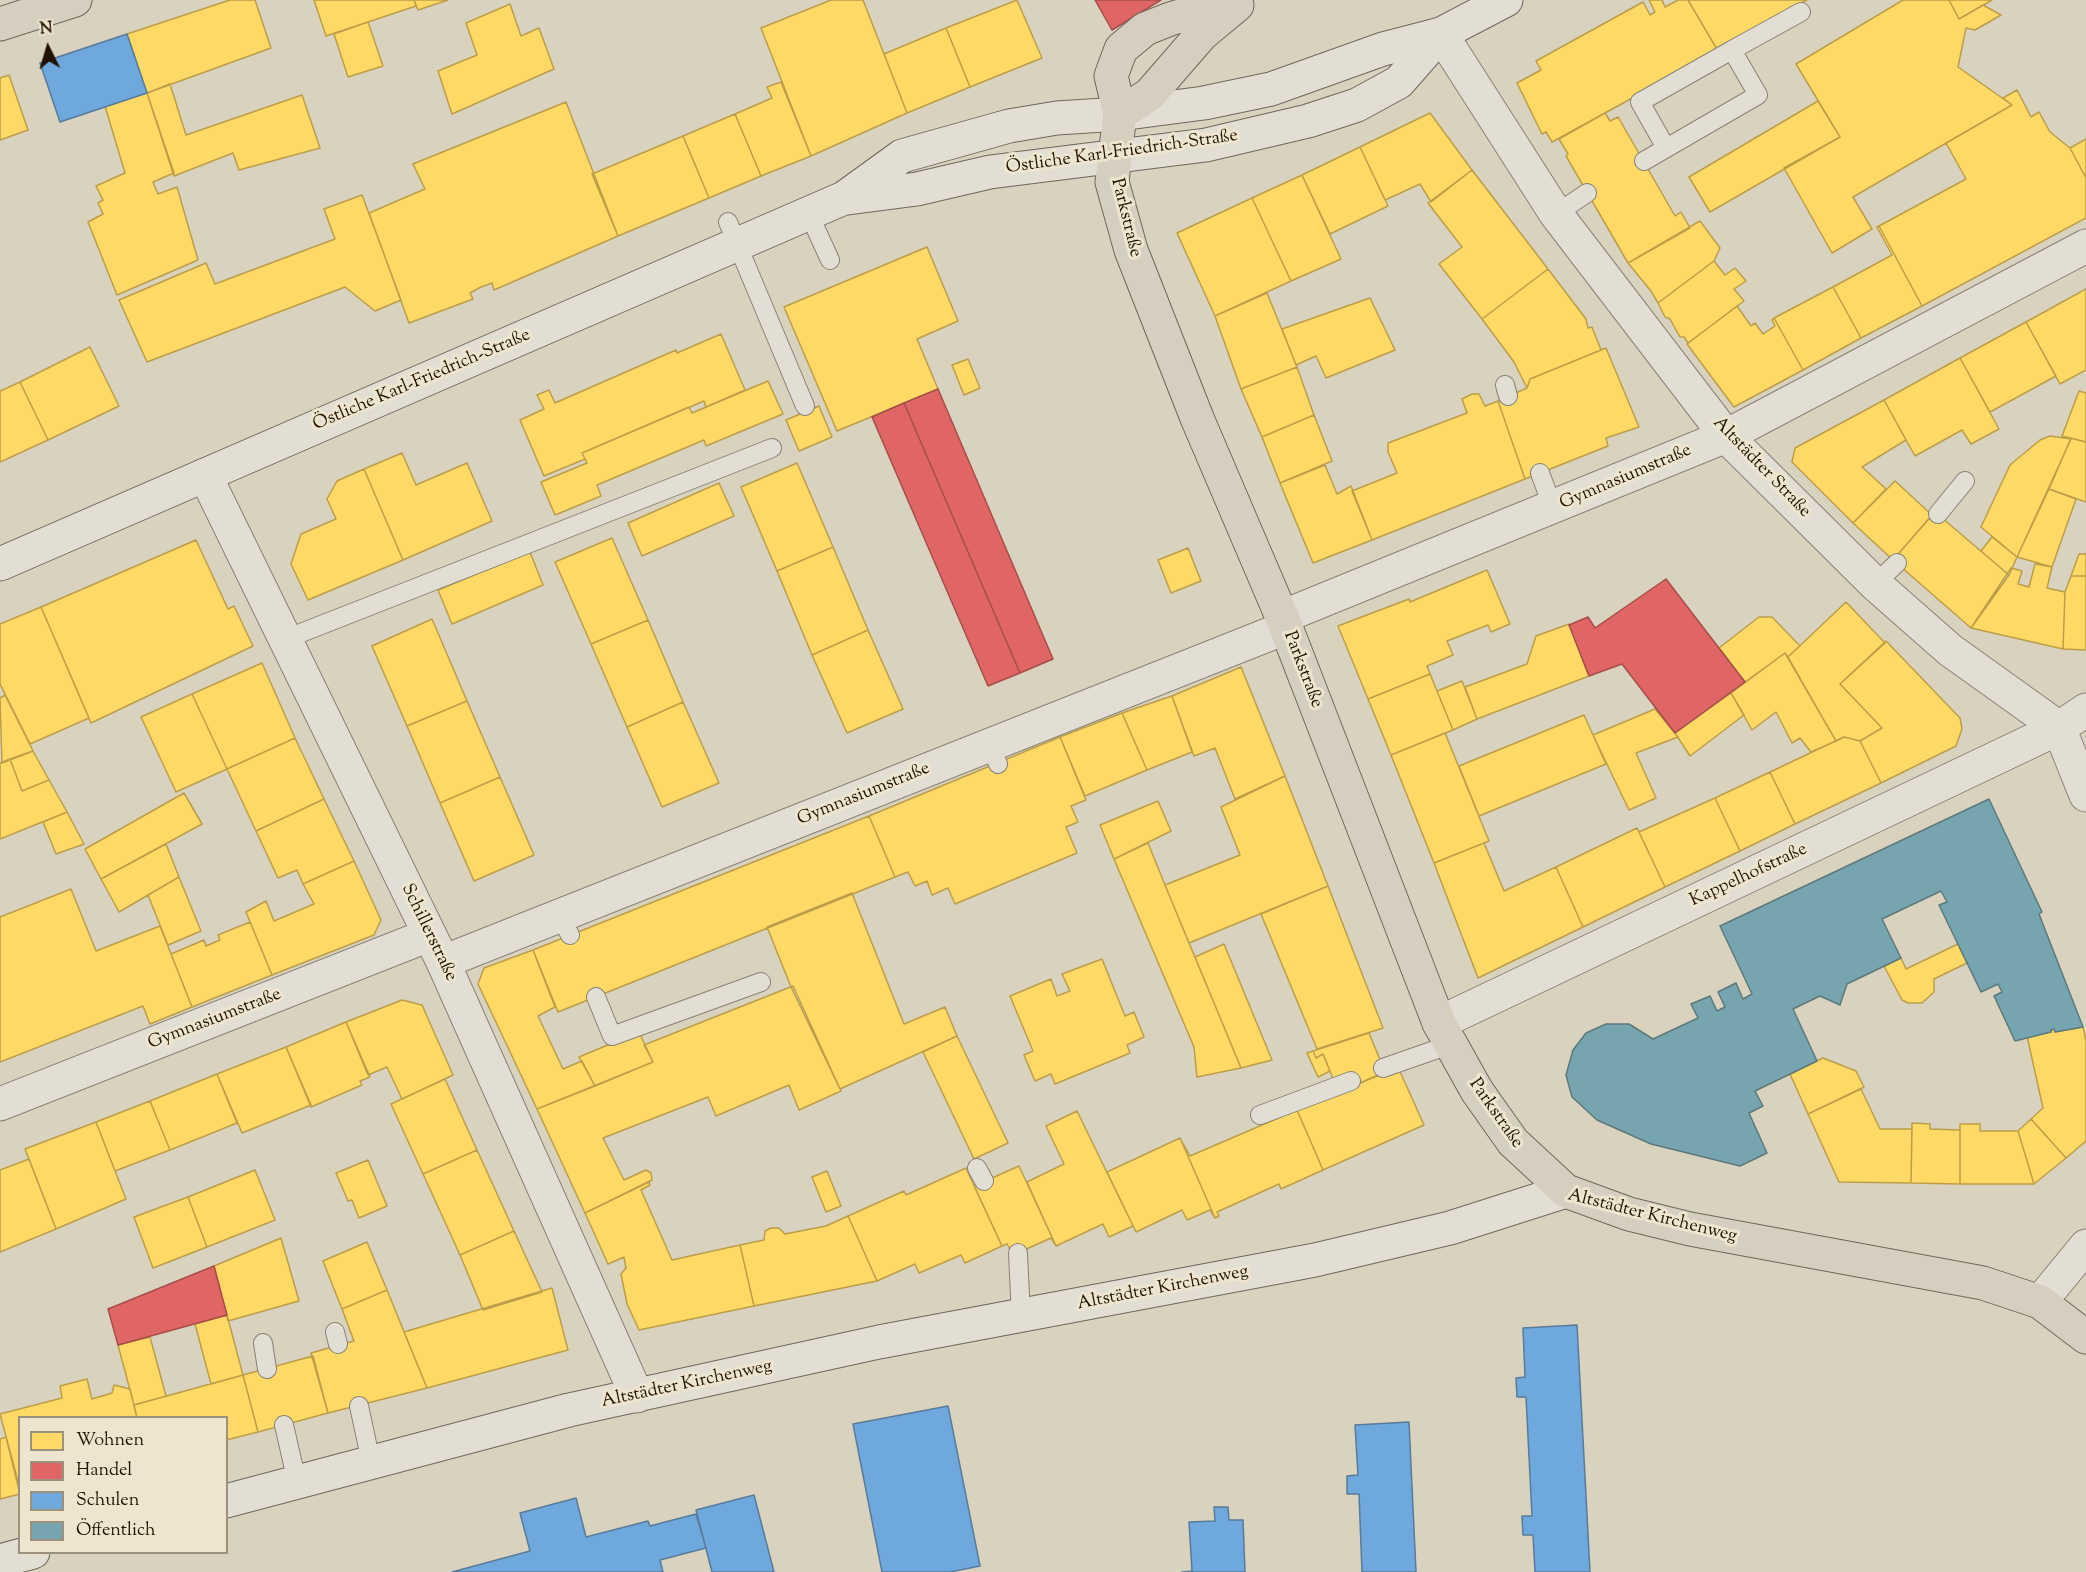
<!DOCTYPE html>
<meta charset="utf-8">
<style>
body{margin:0}
#map{position:relative;width:2086px;height:1572px;overflow:hidden;background:#d9d2bf;font-family:"Sorts Mill Goudy",serif}
canvas{display:block}
.legend{position:absolute;left:18px;top:1416px;width:210px;height:138px;box-sizing:border-box;background:#ede5ce;border:2px solid #9c917c;margin:0;padding:8px 10px;list-style:none;font-size:18px;color:#221200}
.legend li{display:flex;align-items:center;gap:12px;height:30px}
.legend b{width:30px;border:2px solid #9c917c}
.north{position:absolute;left:18px;top:18px;width:60px;height:60px;-webkit-text-stroke:4px #ede5ce;paint-order:stroke;rotate:355deg;font-size:16px;font-weight:700;line-height:24px;text-align:center;color:#221200}
.north::after{content:'';display:block;margin:auto;width:21px;height:27px;background:#221200;clip-path:polygon(50% 0,100% 100%,50% 72%,0 100%)}
</style>
<div id="map">
<canvas width="2086" height="1572"></canvas>
<ul class="legend">
<li><b style="height:16px;background:#ffd966"></b>Wohnen</li>
<li><b style="height:16px;background:#e06666"></b>Handel</li>
<li><b style="height:16px;background:#6fa8dc"></b>Schulen</li>
<li><b style="height:16px;background:#76a5af"></b>Öffentlich</li>
</ul>
<div class="north">N</div>
</div>
<script>
const c = document.querySelector('canvas').getContext('2d');
c.lineJoin = 'round';
function paint(path, color) { c.fillStyle = color; c.fill(path, 'evenodd'); }
const poly = rows => new Path2D(rows.map(r => 'M' + r).join(''));
function stroke(path, color, width, dash) { c.strokeStyle = color; c.lineWidth = width; c.lineCap = dash ? 'butt' : 'round'; c.setLineDash(dash || []); c.stroke(path); }
function drawText(font, color, halo, rows, align = 'center') {
  c.font = font + ' "Sorts Mill Goudy",serif'; c.lineWidth = 6; c.setLineDash([]); c.textBaseline = 'middle'; c.strokeStyle = halo; c.fillStyle = color; for (const [text, x, y, turn = 0] of rows) {
    c.save(); c.translate(x, y); c.rotate((+turn || 0) * Math.PI / 180); c.textAlign = isNaN(turn) ? turn : align; if (halo) c.strokeText(text, 0, 0); c.fillText(text, 0, 0); c.restore();
  }
}
const homes = poly([
 [230,0,255,0,271,48,147,93,127,34,230,0],
 [314,0,414,0,416,6,326,36,314,0],
 [414,0,448,0,418,10,414,0],
 [831,0,863,0,907,113,811,156,761,28,831,0],
 [1017,0,1042,58,970,87,946,28,1017,0],
 [1649,0,1662,0,1665,7,1678,0,1688,0,1718,51,1552,142,1546,132,1542,134,1517,83,1541,70,1536,61,1643,2,1650,15,1655,12,1649,0],
 [1688,0,1807,0,1718,51,1688,0],
 [1903,0,1949,0,1959,19,1983,5,2001,15,1975,30,1966,28,1958,67,2012,105,1853,197,1872,229,1832,253,1784,168,1840,137,1796,64,1903,0],
 [1949,0,1992,0,1959,19,1949,0],
 [510,4,521,36,539,28,554,69,452,114,438,71,477,55,466,23,510,4],
 [368,22,383,66,348,77,334,34,368,22],
 [946,28,970,87,907,113,884,54,946,28],
 [9,75,28,130,0,140,0,78,9,75],
 [781,82,811,156,761,176,735,114,772,98,767,87,781,82],
 [170,84,186,135,302,95,320,148,239,170,233,153,174,176,147,93,170,84],
 [2017,90,2031,117,2039,112,2050,132,2070,148,2086,178,2086,218,1922,306,1879,226,1966,179,1946,143,2012,105,2003,98,2017,90],
 [147,93,174,173,153,182,158,194,177,187,198,260,117,295,88,222,103,214,98,203,103,200,96,186,125,173,105,106,147,93],
 [1818,101,1840,137,1710,212,1689,177,1818,101],
 [566,102,618,236,494,290,492,283,481,287,470,293,473,299,409,323,369,213,425,189,413,164,566,102],
 [1430,113,1472,170,1431,202,1420,184,1385,200,1360,147,1430,113],
 [1605,113,1610,121,1618,117,1675,216,1681,212,1690,228,1628,263,1566,156,1568,154,1559,139,1605,113],
 [735,114,761,176,709,198,683,136,735,114],
 [683,136,709,198,618,236,592,174,683,136],
 [2086,139,2086,178,2070,148,2086,139],
 [1360,147,1388,206,1330,234,1302,175,1360,147],
 [1472,170,1548,269,1482,319,1439,264,1462,247,1428,203,1472,170],
 [1302,175,1341,259,1291,281,1252,198,1302,175],
 [362,195,401,300,375,311,345,287,147,362,119,300,206,263,215,284,335,239,324,209,362,195],
 [1252,198,1291,281,1215,316,1177,233,1252,198],
 [1700,221,1720,248,1714,261,1658,303,1651,291,1628,263,1700,221],
 [1879,226,1922,306,1861,338,1833,287,1892,255,1877,227,1879,226],
 [927,247,958,321,917,339,938,389,837,431,784,307,927,247],
 [1714,261,1725,275,1735,268,1746,281,1734,289,1744,301,1688,343,1684,337,1680,337,1670,319,1665,317,1658,303,1714,261],
 [1548,269,1586,319,1588,328,1592,327,1601,350,1530,379,1527,388,1514,362,1482,319,1548,269],
 [1833,287,1861,338,1803,370,1774,318,1833,287],
 [2086,289,2086,370,2060,384,2026,322,2086,289],
 [1267,293,1297,367,1241,389,1215,316,1267,293],
 [1370,298,1395,350,1326,378,1316,356,1296,365,1282,329,1370,298],
 [1737,306,1751,326,1755,323,1763,334,1775,326,1772,320,1774,318,1803,370,1734,407,1687,344,1737,306],
 [2026,322,2056,376,1990,412,1960,358,2026,322],
 [721,334,745,390,706,407,704,401,582,453,585,459,544,476,520,420,544,409,537,395,549,390,555,403,676,350,677,353,721,334],
 [90,347,119,406,48,440,20,382,90,347],
 [1606,348,1639,427,1606,438,1608,446,1525,479,1498,401,1527,388,1530,379,1606,348],
 [1960,358,1999,429,1971,444,1962,430,1915,456,1884,400,1960,358],
 [968,359,980,388,964,395,952,365,968,359],
 [1297,367,1314,415,1262,437,1241,389,1297,367],
 [768,381,783,414,706,446,704,440,597,485,601,496,555,515,541,482,587,463,582,453,689,407,692,413,768,381],
 [20,382,48,440,0,462,0,391,20,382],
 [2079,391,2086,393,2086,442,2062,436,2079,391],
 [1472,394,1479,394,1485,406,1498,401,1525,479,1372,540,1352,491,1397,473,1388,452,1388,443,1467,413,1462,399,1472,394],
 [1884,400,1906,440,1862,467,1886,489,1853,523,1792,462,1795,448,1884,400],
 [819,406,832,437,799,451,786,420,819,406],
 [1314,415,1332,461,1280,483,1262,437,1314,415],
 [2050,436,2071,439,2017,557,1981,527,2010,465,2040,440,2050,436],
 [2071,438,2086,442,2086,502,2049,489,2071,438],
 [402,453,416,485,467,463,492,521,403,560,364,469,402,453],
 [797,463,833,547,777,571,741,487,797,463],
 [1325,465,1337,494,1351,486,1372,540,1313,563,1280,483,1325,465],
 [364,469,403,560,308,600,291,564,301,534,336,519,327,499,337,481,364,469],
 [1895,481,1932,515,1893,560,1853,523,1895,481],
 [719,483,734,516,642,556,628,523,719,483],
 [2049,489,2076,499,2052,567,2017,557,2049,489],
 [1935,512,2009,575,1971,628,1893,560,1935,512],
 [1992,537,2017,557,2009,575,1981,551,1992,537],
 [612,538,648,620,591,644,555,562,612,538],
 [196,540,228,609,234,606,253,646,91,723,41,607,196,540],
 [833,547,868,630,812,655,777,571,833,547],
 [1188,548,1201,581,1171,593,1158,560,1188,548],
 [530,552,543,585,452,624,438,590,530,552],
 [2079,554,2086,554,2086,576,2071,576,2079,554],
 [2035,564,2052,567,2047,588,2065,592,2063,649,1971,628,2011,568,2022,571,2018,584,2029,587,2035,564],
 [1487,570,1510,624,1491,632,1488,625,1447,641,1453,655,1427,666,1430,674,1368,699,1338,626,1409,599,1410,602,1487,570],
 [2071,576,2086,576,2086,650,2063,649,2065,592,2071,576],
 [1846,602,1885,643,1840,684,1882,728,1860,741,1844,737,1836,741,1788,657,1846,602],
 [41,607,89,718,30,744,0,684,0,624,41,607],
 [1759,617,1772,617,1800,646,1788,657,1785,653,1745,682,1719,648,1759,617],
 [432,619,467,701,407,726,372,646,432,619],
 [648,620,683,702,627,727,591,644,648,620],
 [1569,624,1589,676,1477,719,1465,687,1527,664,1536,636,1569,624],
 [868,630,903,709,847,733,812,655,868,630],
 [1886,641,1960,718,1962,729,1956,746,1881,783,1860,741,1882,728,1840,684,1886,641],
 [1785,653,1836,741,1811,752,1800,738,1792,743,1776,712,1752,730,1731,693,1785,653],
 [262,663,295,738,227,769,192,694,262,663],
 [1241,667,1285,776,1235,799,1215,748,1194,756,1172,696,1241,667],
 [1430,674,1453,730,1391,755,1368,699,1430,674],
 [1462,681,1477,719,1453,730,1437,691,1462,681],
 [1731,693,1744,715,1690,756,1675,733,1731,693],
 [192,694,227,769,176,792,141,717,192,694],
 [5,695,33,751,2,763,0,698,5,695],
 [1172,696,1192,752,1147,770,1122,713,1172,696],
 [467,701,500,777,440,803,407,726,467,701],
 [683,702,719,783,662,807,627,727,683,702],
 [1655,709,1678,737,1636,753,1656,798,1629,810,1593,735,1655,709],
 [1122,713,1147,770,1085,796,1060,737,1122,713],
 [1584,715,1606,764,1479,816,1459,766,1584,715],
 [1445,733,1489,841,1434,863,1391,755,1445,733],
 [1060,737,1086,800,1071,806,1078,822,1066,827,1077,853,955,904,948,888,932,895,927,881,915,886,908,872,895,877,869,816,1060,737],
 [1844,737,1860,741,1881,783,1795,824,1770,772,1844,737],
 [295,738,324,799,256,831,227,769,295,738],
 [33,751,49,780,22,791,10,759,33,751],
 [10,759,22,791,49,780,67,812,0,839,0,763,10,759],
 [1770,772,1795,824,1740,851,1715,798,1770,772],
 [1285,776,1328,886,1189,943,1165,885,1240,855,1221,807,1285,776],
 [500,777,534,855,474,881,440,803,500,777],
 [184,793,202,824,101,879,85,849,184,793],
 [1715,798,1740,851,1665,887,1639,832,1715,798],
 [324,799,354,861,303,884,297,870,278,878,256,831,324,799],
 [1158,801,1171,831,1114,859,1100,825,1158,801],
 [67,812,84,844,56,854,43,822,67,812],
 [869,816,895,877,558,1012,533,950,869,816],
 [1637,828,1665,887,1583,927,1556,867,1637,828],
 [1148,843,1165,885,1241,1068,1197,1077,1194,1047,1114,859,1148,843],
 [1484,843,1504,891,1556,867,1583,927,1478,978,1434,863,1484,843],
 [166,844,179,877,119,912,101,879,166,844],
 [354,861,381,920,374,935,272,975,246,912,266,901,274,921,314,904,303,884,354,861],
 [179,877,201,931,168,945,148,895,179,877],
 [1328,886,1383,1028,1317,1049,1261,914,1328,886],
 [71,889,96,951,160,926,192,1007,150,1024,143,1006,0,1062,0,917,71,889],
 [852,893,904,1024,945,1007,957,1036,840,1089,791,987,767,927,852,893],
 [250,922,272,975,192,1007,171,954,204,940,206,946,220,940,218,935,250,922],
 [1224,944,1272,1060,1241,1068,1195,957,1224,944],
 [1958,944,1967,963,1934,979,1934,992,1922,1003,1908,1003,1902,1000,1884,966,1901,958,1906,969,1958,944],
 [533,950,555,1007,538,1016,563,1069,582,1061,595,1086,537,1109,478,984,484,968,533,950],
 [1102,959,1125,1016,1134,1012,1144,1037,1127,1045,1130,1053,1055,1084,1051,1074,1035,1081,1024,1055,1033,1051,1010,996,1051,979,1057,996,1070,991,1062,974,1102,959],
 [793,986,841,1091,799,1110,789,1085,716,1116,708,1097,603,1138,624,1180,646,1170,651,1173,652,1180,585,1213,537,1109,653,1062,644,1045,793,986],
 [402,1000,422,1005,453,1075,402,1099,387,1067,368,1075,346,1022,402,1000],
 [346,1022,370,1077,360,1081,362,1085,311,1107,286,1047,346,1022],
 [2083,1027,2086,1041,2086,1141,2066,1158,2031,1119,2043,1108,2027,1036,2051,1032,2051,1030,2054,1029,2055,1032,2083,1027],
 [639,1032,653,1062,595,1086,579,1057,639,1032],
 [1369,1033,1385,1072,1353,1086,1334,1081,1323,1054,1316,1058,1313,1051,1369,1033],
 [957,1036,1008,1143,974,1159,923,1052,957,1036],
 [286,1047,311,1105,242,1133,217,1074,286,1047],
 [1313,1051,1316,1058,1323,1054,1330,1071,1318,1077,1307,1053,1313,1051],
 [1823,1058,1856,1071,1864,1087,1808,1114,1790,1074,1823,1058],
 [1398,1067,1424,1125,1323,1170,1297,1110,1398,1067],
 [217,1074,237,1123,170,1150,150,1101,217,1074],
 [445,1079,477,1150,423,1174,391,1104,445,1079],
 [1861,1089,1880,1129,1912,1129,1911,1183,1839,1182,1808,1114,1861,1089],
 [150,1101,170,1150,115,1171,96,1122,150,1101],
 [1297,1110,1323,1170,1281,1189,1279,1184,1217,1212,1219,1216,1215,1218,1180,1138,1190,1156,1297,1110],
 [1077,1111,1133,1226,1109,1237,1103,1224,1056,1246,1027,1182,1064,1164,1046,1126,1077,1111],
 [2031,1119,2066,1158,2034,1184,2018,1131,2031,1119],
 [96,1122,126,1199,56,1229,25,1149,96,1122],
 [1912,1123,1930,1124,1930,1129,1960,1130,1960,1184,1911,1183,1912,1123],
 [1960,1124,1980,1124,1980,1131,2018,1131,2034,1184,1960,1184,1960,1124],
 [1180,1138,1215,1218,1210,1210,1187,1220,1182,1210,1136,1232,1107,1172,1180,1138],
 [477,1150,514,1231,460,1255,423,1174,477,1150],
 [29,1159,56,1229,0,1252,0,1170,29,1159],
 [368,1160,387,1206,359,1218,352,1200,348,1201,336,1173,368,1160],
 [1019,1166,1056,1246,1051,1238,1013,1255,1007,1244,1002,1246,974,1186,1019,1166],
 [966,1168,1002,1246,965,1263,961,1255,919,1273,915,1264,877,1281,848,1216,904,1191,906,1195,966,1168],
 [255,1170,275,1220,207,1247,188,1197,255,1170],
 [827,1171,841,1206,826,1212,812,1177,827,1171],
 [649,1182,650,1185,641,1190,672,1260,740,1245,754,1306,639,1330,627,1304,621,1274,626,1268,624,1257,608,1264,585,1213,649,1182],
 [188,1197,207,1247,153,1268,134,1217,188,1197],
 [848,1216,877,1281,754,1306,740,1245,764,1240,765,1231,771,1228,779,1228,785,1234,826,1226,848,1216],
 [514,1231,542,1292,483,1310,460,1255,514,1231],
 [281,1238,299,1301,228,1321,214,1266,281,1238],
 [367,1242,387,1290,342,1309,323,1261,367,1242],
 [552,1288,568,1350,427,1388,404,1332,552,1288],
 [387,1290,427,1388,328,1413,311,1353,354,1341,342,1309,387,1290],
 [227,1315,243,1375,211,1384,195,1324,227,1315],
 [150,1337,166,1396,134,1405,118,1345,150,1337],
 [313,1356,328,1413,258,1432,243,1375,313,1356],
 [243,1375,258,1432,226,1440,226,1418,137,1418,134,1405,243,1375],
 [87,1379,92,1399,112,1393,114,1385,130,1389,137,1418,20,1418,20,1489,0,1414,62,1398,60,1386,87,1379],
 [6,1437,20,1494,0,1499,0,1439,6,1437]
]);
paint(homes, '#ffd966');
stroke(homes, '#bd9d47', 1.5);
const shops = poly([
 [1095,0,1161,0,1112,30,1095,0],
 [938,389,1053,659,1020,673,904,403,938,389],
 [904,403,1020,673,988,686,872,417,904,403],
 [1666,579,1745,682,1675,733,1622,664,1589,676,1569,625,1588,617,1595,628,1666,579],
 [214,1266,227,1315,118,1345,108,1309,214,1266]
]);
paint(shops, '#e06666');
stroke(shops, '#a74d47', 1.5);
const schools = poly([
 [127,34,147,93,60,122,40,63,127,34],
 [1577,1325,1590,1572,1535,1572,1533,1535,1523,1535,1522,1516,1532,1516,1526,1397,1517,1397,1516,1378,1525,1377,1523,1328,1577,1325],
 [948,1406,980,1566,950,1572,882,1572,853,1424,948,1406],
 [1409,1422,1416,1572,1362,1572,1359,1494,1347,1494,1347,1476,1358,1475,1355,1425,1409,1422],
 [754,1495,774,1572,712,1572,696,1510,754,1495],
 [576,1498,586,1537,648,1521,650,1526,696,1514,706,1548,660,1560,663,1572,452,1572,530,1551,520,1513,576,1498],
 [1214,1507,1228,1507,1229,1520,1243,1520,1245,1572,1182,1572,1192,1571,1189,1522,1215,1521,1214,1507]
]);
paint(schools, '#6fa8dc');
stroke(schools, '#587b9a', 1.5);
const public = poly([
 [1989,799,2042,912,2039,914,2083,1027,2055,1032,2054,1029,2051,1030,2051,1032,2015,1041,1994,996,2002,992,1998,984,1981,992,1939,905,1947,902,1941,891,1882,919,1901,958,1847,984,1840,1005,1820,996,1793,1009,1817,1061,1755,1091,1763,1106,1749,1113,1767,1153,1740,1166,1651,1144,1597,1120,1572,1097,1566,1075,1573,1050,1586,1033,1606,1024,1629,1024,1653,1039,1698,1018,1691,1004,1710,996,1717,1011,1725,1007,1718,992,1736,983,1743,999,1752,994,1720,926,1989,799]
]);
paint(public, '#76a5af');
stroke(public, '#5d797a', 1.5);
const service = poly([
 [1666,148,1640,102,1732,50],
 [1644,161,1758,95,1732,50,1801,12],
 [809,214,830,260],
 [1556,214,1587,193],
 [728,222,805,406],
 [1505,385,1508,396],
 [1540,473,1553,508],
 [1938,514,1965,481],
 [1875,584,1897,563],
 [283,640,772,448],
 [990,744,998,764],
 [560,916,570,935],
 [596,997,612,1036,761,982],
 [1383,1068,1449,1045],
 [1260,1115,1351,1081],
 [977,1168,984,1181],
 [1018,1253,1021,1317],
 [335,1332,338,1344],
 [263,1343,267,1369],
 [359,1406,371,1462],
 [284,1425,297,1482]
]);
const minor = poly([
 [1441,34,1556,214,1726,436,1875,584,1950,650,2059,728,2086,795],
 [205,475,443,962,637,1396],
 [1282,617,1726,436,2086,246],
 [443,962,1285,628],
 [1439,1023,2059,728,2086,710],
 [0,1104,429,935],
 [2040,1302,2086,1246]
]);
const secondary = poly([
 [848,198,917,189,990,172,1206,145,1308,121,1357,105,1399,82,1441,34],
 [0,564,844,198,902,156,1009,126,1057,118,1120,114,1204,103,1271,89,1383,49,1441,34,1506,0],
 [226,1501,569,1410,879,1342,1315,1260,1450,1228,1566,1191],
 [0,1561,33,1552]
]);
const primary = poly([
 [1235,0,1170,19,1145,29,1121,49,1111,76,1120,114,1112,182,1131,250,1197,418,1282,617,1439,1023,1477,1091,1513,1142,1566,1191,1629,1214,1690,1229,1983,1283,2040,1302,2086,1337],
 [0,24,75,0],
 [1120,114,1150,94,1202,34,1237,5]
]);
stroke(service, '#888275', 20);
stroke(minor, '#888275', 35);
stroke(secondary, '#6e685c', 35);
stroke(primary, '#6e685c', 35);
stroke(service, '#e2ded4', 18);
stroke(minor, '#e2ded4', 33);
stroke(secondary, '#e2ded4', 33);
stroke(primary, '#d6cfc0', 33);
drawText('18px', '#221200', '#ede5ce', [
 ["Östliche Karl-Friedrich-Straße",1122,153,-8],
 ["Parkstraße",1125,218,76],
 ["Östliche Karl-Friedrich-Straße",422,381,-23],
 ["Altstädter Straße",1761,468,46],
 ["Gymnasiumstraße",1626,478,-23],
 ["Parkstraße",1302,670,69],
 ["Gymnasiumstraße",864,795,-22],
 ["Kappelhofstraße",1749,876,-25],
 ["Schillerstraße",428,933,64],
 ["Gymnasiumstraße",215,1020,-21],
 ["Parkstraße",1495,1114,55],
 ["Altstädter Kirchenweg",1652,1217,14],
 ["Altstädter Kirchenweg",1163,1289,-11],
 ["Altstädter Kirchenweg",687,1385,-12]
]);
</script>
